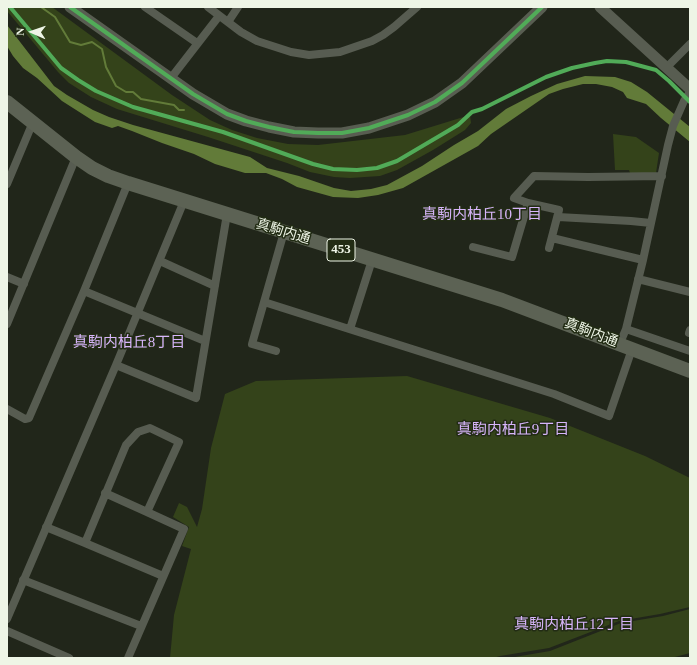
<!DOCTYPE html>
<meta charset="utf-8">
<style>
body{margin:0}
#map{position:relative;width:697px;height:665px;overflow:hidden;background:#21261a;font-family:"Times New Roman",serif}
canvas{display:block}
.frame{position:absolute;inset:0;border:8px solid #eef5e6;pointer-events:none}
.north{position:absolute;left:12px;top:12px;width:40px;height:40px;-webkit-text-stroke:3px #222c14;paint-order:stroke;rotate:272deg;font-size:11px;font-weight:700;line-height:16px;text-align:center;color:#eef5e6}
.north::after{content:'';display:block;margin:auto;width:14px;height:18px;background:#eef5e6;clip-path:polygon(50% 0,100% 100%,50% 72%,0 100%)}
</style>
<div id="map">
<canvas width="697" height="665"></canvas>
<div class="frame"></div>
<div class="north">N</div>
</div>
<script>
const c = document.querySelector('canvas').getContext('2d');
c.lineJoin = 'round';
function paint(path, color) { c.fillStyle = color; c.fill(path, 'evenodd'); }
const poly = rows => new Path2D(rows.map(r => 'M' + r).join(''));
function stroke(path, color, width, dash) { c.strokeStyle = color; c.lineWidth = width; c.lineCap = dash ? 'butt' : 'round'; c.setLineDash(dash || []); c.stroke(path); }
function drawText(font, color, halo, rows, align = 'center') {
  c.font = font + ' "Times New Roman","Noto Sans JP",serif'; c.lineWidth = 3; c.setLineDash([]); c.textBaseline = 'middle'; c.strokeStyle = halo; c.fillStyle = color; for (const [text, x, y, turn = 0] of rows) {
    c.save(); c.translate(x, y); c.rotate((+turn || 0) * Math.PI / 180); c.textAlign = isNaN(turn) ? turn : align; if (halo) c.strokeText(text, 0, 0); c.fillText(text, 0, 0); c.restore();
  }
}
paint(poly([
 [7,7,52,7,172,95,210,120,232,130,257,138,288,144,318,145,405,135,470,115,471,123,465,130,433,150,397,170,380,176,350,178,334,177,310,172,287,163,208,137,117,109,91,97,69,83,58,72,7,11],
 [613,134,636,137,659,153,656,173,630,173,629,170,615,170],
 [407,376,550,418,645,456,690,478,690,607,660,614,619,621,549,648,500,656,493,658,170,658,174,615,191,549,182,546,189,527,173,517,179,503,187,507,197,527,202,509,211,448,225,394,256,381],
 [690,609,690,653,671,658,509,658,550,651,621,623,663,616]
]), '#34431a');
paint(poly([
 [7,25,54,86,67,95,93,110,109,117,133,125,250,157,267,168,299,176,334,188,351,191,371,189,387,185,422,166,454,145,478,131,506,109,531,96,557,84,585,76,615,77,631,82,647,92,690,127,690,142,661,118,646,104,627,98,623,92,612,87,596,84,583,84,563,89,549,94,491,134,478,146,403,188,378,195,358,198,333,197,297,187,282,179,266,173,245,173,215,164,194,154,162,143,132,131,118,126,112,128,95,122,62,101,37,78,23,68,13,56,7,46]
]), '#627b39');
stroke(poly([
 [41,7,55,17,70,42,81,45,92,42,102,49,106,67,116,86,126,92,133,92,141,99,174,105,179,110,184,110]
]), '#627b39', 2);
stroke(poly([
 [145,7,197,43],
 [208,7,241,32,257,41,291,52,309,55,340,52,372,41,383,35,394,27,417,7],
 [228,22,238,7],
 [666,68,690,44],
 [171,78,219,16],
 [7,184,33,122],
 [528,203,559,210,549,248],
 [558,217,631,221,651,223],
 [552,238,643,260],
 [473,247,512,257,528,203,514,198,534,176,588,177,662,176],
 [160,261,215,286],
 [7,277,24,284],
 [638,279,690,292],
 [84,291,205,341],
 [264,302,554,394,609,416,632,349],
 [7,324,76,157],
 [350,329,372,260],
 [626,329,690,351],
 [689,333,690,330],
 [620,343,626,329,643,260,668,145,673,126,684,101,690,92],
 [276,351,252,344,284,232],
 [116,365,196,398,227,214],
 [7,409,25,419,29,418,84,291,128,183],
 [105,493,147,512],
 [46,527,85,543,126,445,138,432,150,428,179,442,147,512,184,529,128,658],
 [85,543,163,576],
 [23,580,141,626],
 [7,619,116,365,184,201],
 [7,631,69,658]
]), '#575c51', 8);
stroke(poly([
 [70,7,193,94,227,114,246,121,269,127,294,132,318,133,342,133,369,128,408,115,435,102,462,83,542,7],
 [600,7,690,89]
]), '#585d51', 11);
stroke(poly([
 [7,102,76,157,92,168,108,176,128,183,502,300,690,371]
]), '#5c6254', 14);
stroke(poly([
 [10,7,61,68,78,80,96,91,133,107,223,132,313,164,333,169,357,170,377,168,397,161,458,125,472,112,482,109,546,77,572,68,595,63,607,61,626,62,656,70,669,81,690,102],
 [70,7,193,94,227,114,246,121,269,127,294,132,318,133,342,133,369,128,408,115,435,102,462,83,542,7]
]), '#51ab58', 4);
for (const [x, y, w] of [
 [341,250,28]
]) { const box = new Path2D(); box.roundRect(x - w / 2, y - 11, w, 22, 3); c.fillStyle = '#222c14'; c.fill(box); stroke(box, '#eef5e6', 1); }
drawText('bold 13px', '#eef5e6', null, [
 ["453",341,250]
]);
drawText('14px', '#eef5e6', '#222c14', [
 ["真駒内通",283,232,17],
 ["真駒内通",591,333,21]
]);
drawText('15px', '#d7b5fa', '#222c14', [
 ["真駒内柏丘10丁目",482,215],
 ["真駒内柏丘8丁目",129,343],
 ["真駒内柏丘9丁目",513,430],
 ["真駒内柏丘12丁目",574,625]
]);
</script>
